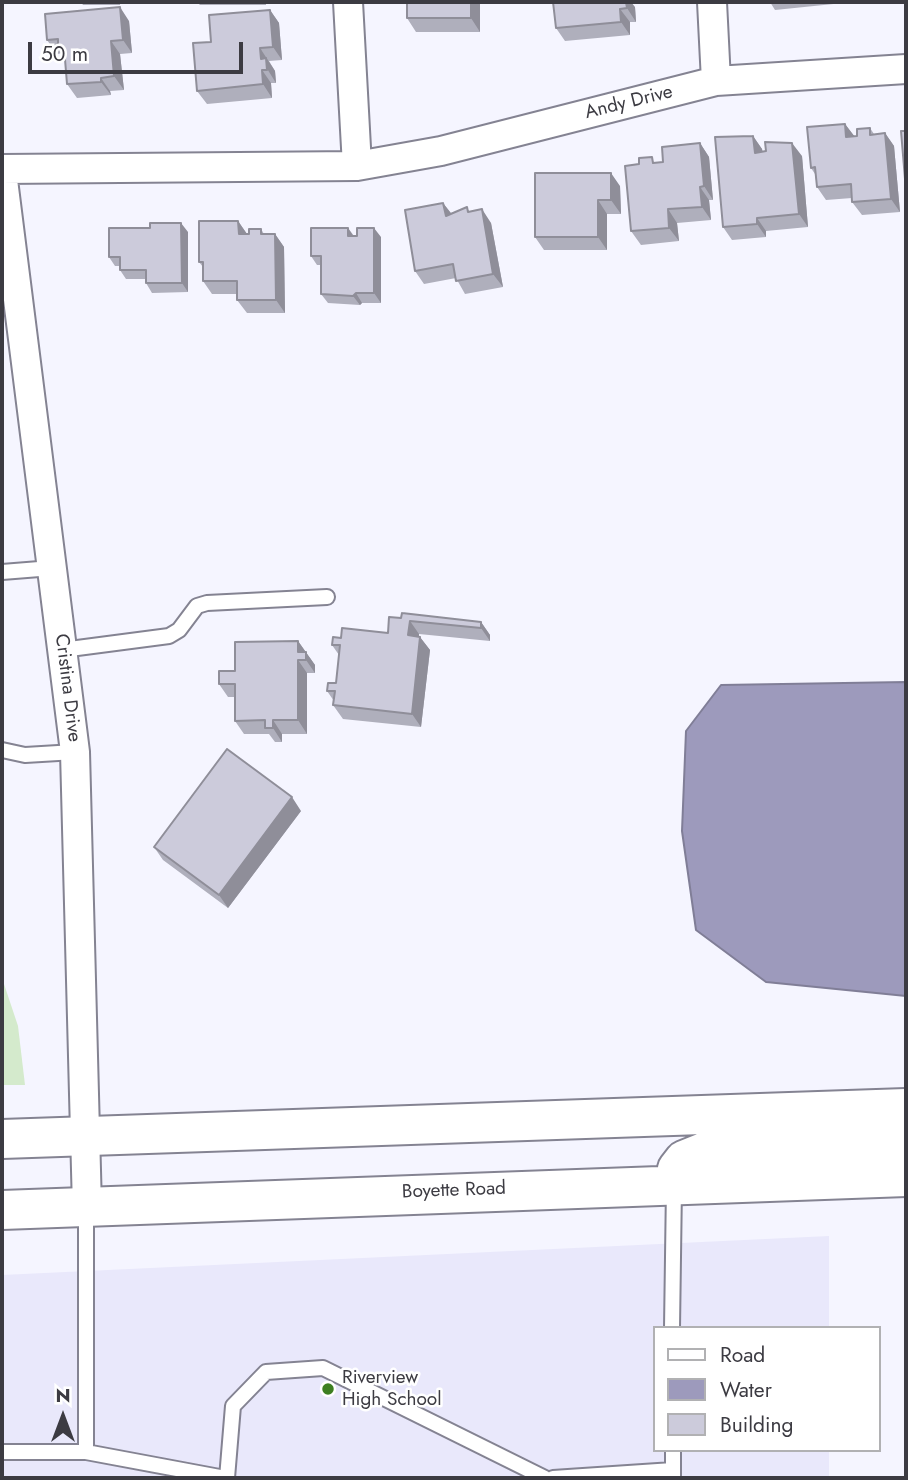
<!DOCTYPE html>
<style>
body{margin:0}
#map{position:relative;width:908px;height:1480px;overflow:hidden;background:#f5f5ff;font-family:Jost,sans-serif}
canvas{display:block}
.frame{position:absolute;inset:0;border:4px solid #3c3b42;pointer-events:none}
.legend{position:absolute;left:653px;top:1326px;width:228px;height:126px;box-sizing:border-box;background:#fff;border:2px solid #b1b1b3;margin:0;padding:9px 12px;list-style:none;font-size:21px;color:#3c3b42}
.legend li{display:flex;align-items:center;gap:14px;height:35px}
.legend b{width:35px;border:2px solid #b1b1b3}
.north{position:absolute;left:28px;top:1382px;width:70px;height:70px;-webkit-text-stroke:5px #fff;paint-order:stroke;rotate:0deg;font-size:19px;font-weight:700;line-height:28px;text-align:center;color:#3c3b42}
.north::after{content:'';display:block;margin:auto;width:24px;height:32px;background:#3c3b42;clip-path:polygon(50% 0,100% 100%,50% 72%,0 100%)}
.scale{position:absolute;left:28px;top:42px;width:215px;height:32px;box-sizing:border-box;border:4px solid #3c3b42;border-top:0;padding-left:9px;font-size:21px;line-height:24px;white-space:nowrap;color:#3c3b42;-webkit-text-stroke:5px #fff;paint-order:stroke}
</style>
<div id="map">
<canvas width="908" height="1480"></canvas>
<div class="frame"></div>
<ul class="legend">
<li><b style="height:9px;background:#fff"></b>Road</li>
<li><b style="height:19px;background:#9d9abc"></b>Water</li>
<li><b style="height:19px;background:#cccbdb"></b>Building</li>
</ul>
<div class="north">N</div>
<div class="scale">50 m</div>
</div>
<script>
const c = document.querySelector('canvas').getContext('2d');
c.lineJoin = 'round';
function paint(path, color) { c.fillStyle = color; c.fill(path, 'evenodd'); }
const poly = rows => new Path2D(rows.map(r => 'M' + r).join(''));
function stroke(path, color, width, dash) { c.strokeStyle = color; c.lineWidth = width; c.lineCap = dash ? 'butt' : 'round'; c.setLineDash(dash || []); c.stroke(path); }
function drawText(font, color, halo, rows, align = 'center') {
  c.font = font + ' Jost,sans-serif'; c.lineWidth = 5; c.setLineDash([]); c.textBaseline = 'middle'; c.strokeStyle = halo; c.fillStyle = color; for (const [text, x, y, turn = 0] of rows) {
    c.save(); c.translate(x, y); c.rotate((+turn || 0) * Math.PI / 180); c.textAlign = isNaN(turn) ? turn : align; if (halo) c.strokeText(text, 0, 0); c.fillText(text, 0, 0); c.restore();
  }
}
paint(poly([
 [829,1236,829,1328,654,1328,654,1450,829,1450,829,1478,2,1478,2,1275]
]), '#e9e8fb');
paint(poly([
 [2,978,18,1026,25,1085,2,1085]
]), '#d4eacc');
const water = poly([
 [906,682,906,996,766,982,696,930,682,831,686,731,721,685,906,682]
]);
paint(water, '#9d9abc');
stroke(water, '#807e97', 2);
const service = poly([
 [2,572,52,568],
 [62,650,169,636,179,630,197,606,207,603,327,597],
 [2,750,25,755,75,752],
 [86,1209,86,1452,225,1478],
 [672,1328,674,1186],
 [673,1450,673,1477],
 [2,1452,86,1452],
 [227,1478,233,1406,266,1372,323,1368,545,1478],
 [553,1478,673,1470]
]);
const minor = poly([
 [348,2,357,166],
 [712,2,716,81],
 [2,169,357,166,441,151,716,81,906,69],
 [2,172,75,752,87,1208]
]);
const secondary = poly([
 [2,1139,906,1108],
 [674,1184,677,1169,684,1160,709,1150,906,1144],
 [2,1210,906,1177]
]);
stroke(service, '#848392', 18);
stroke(minor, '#848392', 32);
stroke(secondary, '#848392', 42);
stroke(service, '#fff', 14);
stroke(minor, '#fff', 28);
stroke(secondary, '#fff', 38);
paint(poly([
 [81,2,120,2,120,5,83,5],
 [197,2,266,2,266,5,200,5],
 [480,2,480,32,416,32,407,18],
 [553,2,635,7,636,22,630,22,630,35,565,41,556,28],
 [770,2,853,2,775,10],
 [270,10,279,23,282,60,269,61,275,71,276,83,271,83,272,98,207,104,197,91,211,42],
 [129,21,132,53,120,54,124,90,110,91,111,95,77,98,67,84,65,56,63,53,57,54,47,40],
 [845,124,854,136,857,136,870,128,874,134,885,133,894,146,900,212,862,215,852,202,852,198,826,200,817,187,815,174,811,168],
 [753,136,762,149,763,152,802,156,808,227,766,231,766,237,732,240,723,227],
 [700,143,709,157,713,200,709,200,711,220,677,223,679,241,641,245,631,231,657,163,663,162],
 [620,186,621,214,607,214,607,250,544,250,535,237],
 [443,203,451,213,470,211,491,223,503,287,465,294,456,278,424,284,415,271],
 [238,221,247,234,261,229,264,234,275,234,284,247,285,313,247,313,237,300,237,294,212,294,203,281,203,267,199,262],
 [150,228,188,232,188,292,152,293,146,283,146,279,126,279,120,270,120,266,115,266,109,257],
 [348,228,354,236,381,237,381,303,362,303,360,305,328,303,321,294,321,265,317,265,311,256],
 [389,617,481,622,490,635,490,641,419,634,419,636,430,650,421,727,343,719,333,705,334,701,327,691,336,683,339,655,332,645,341,638,388,633],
 [298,641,315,665,315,673,307,673,307,734,282,734,282,742,275,742,269,734,244,734,235,721,235,697,228,697,219,684,235,671],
 [301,811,228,908,163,860,154,847]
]), '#afafbc');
paint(poly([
 [471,2,480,2,480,32,471,18],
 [624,2,631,2,635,7,636,22,627,8],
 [120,7,129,21,132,53,123,40],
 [620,9,630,22,630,35,621,22],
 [270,10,279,23,282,60,273,47],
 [111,41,120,54,124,90,114,76],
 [260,48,275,71,276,83,261,59],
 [262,70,271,83,272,98,263,84],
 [101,78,110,91,111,95,101,82],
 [845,124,855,137,846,137],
 [885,133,894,146,900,212,891,199],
 [753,136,762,149,764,166,755,153],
 [700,143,709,157,713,200,704,186],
 [792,143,802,156,808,227,799,214],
 [611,173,620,186,621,214,611,200],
 [700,187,709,200,711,220,702,207],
 [598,200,607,214,607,250,598,237],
 [443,203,453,216,446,216],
 [482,209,491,223,503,287,493,274],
 [668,209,677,223,679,241,669,228],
 [757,218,766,231,766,237,757,224],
 [238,221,247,234,239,234],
 [181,223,188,232,188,292,182,283],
 [348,228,354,237,348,236],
 [374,228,381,237,381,303,374,293],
 [275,234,284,247,285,313,276,300],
 [356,293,362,303,360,305,353,296],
 [410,621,419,634,418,648,408,635],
 [481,622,490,635,490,641,481,628],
 [420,637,430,650,421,727,412,714],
 [298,641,315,665,315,673,306,660,298,652],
 [298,660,307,673,307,734,298,720],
 [273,720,282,734,282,742,273,728],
 [292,797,301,811,228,908,219,895]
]), '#8f8e99');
const building = poly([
 [407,2,471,2,471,18,407,18,407,2],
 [553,2,626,2,627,8,620,9,621,22,556,28,553,2],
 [120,7,123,40,111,41,114,76,101,78,101,82,67,84,64,47,58,47,58,39,47,40,45,14,120,7],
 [270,10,273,47,260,48,261,59,266,58,267,70,262,70,263,84,197,91,193,43,211,42,209,15,270,10],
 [845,124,846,137,857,136,857,129,870,128,870,135,885,133,891,199,852,202,851,184,817,187,815,167,811,168,807,127,845,124],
 [901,131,906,131,906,191,901,131],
 [753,136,755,153,766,151,765,142,792,143,799,214,757,218,757,224,723,227,715,137,753,136],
 [700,143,704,186,700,187,702,207,668,209,669,228,631,231,625,166,639,164,639,158,652,157,653,163,663,162,662,147,700,143],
 [535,173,611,173,611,200,598,200,598,237,535,237,535,173],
 [443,203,446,216,467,207,468,212,482,209,493,274,456,281,453,264,415,271,405,210,443,203],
 [199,221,238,221,239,234,249,234,249,229,261,229,261,234,275,234,276,300,237,300,237,281,203,281,203,262,199,262,199,221],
 [150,223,181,223,182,283,146,283,146,270,120,270,120,257,109,257,109,228,150,228,150,223],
 [311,228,348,228,348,236,357,236,357,228,374,228,374,293,356,293,353,296,321,294,321,256,311,256,311,228],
 [402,613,481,622,481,628,410,621,408,635,420,637,412,714,333,705,335,691,327,691,328,683,336,683,340,645,332,645,333,637,341,638,342,628,388,633,389,617,401,618,402,613],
 [298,641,298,652,306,652,306,660,298,660,298,720,273,720,273,728,265,728,265,720,235,721,235,684,219,684,219,671,235,671,235,642,298,641],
 [227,749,292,797,219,895,154,847,227,749]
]);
paint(building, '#cccbdb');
stroke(building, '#8f8e99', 2);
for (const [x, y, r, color] of [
 [328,1389,7,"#3d7f21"]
]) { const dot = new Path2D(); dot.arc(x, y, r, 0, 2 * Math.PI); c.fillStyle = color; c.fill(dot); stroke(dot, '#fff', 2.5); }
drawText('19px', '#3c3b42', '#fff', [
 ["Andy Drive",629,103,-14],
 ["Cristina Drive",67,688,83],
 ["Boyette Road",454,1191,-2]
]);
drawText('19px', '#3c3b42', '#fff', [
 ["Riverview",342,1378],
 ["High School",342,1400]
], 'left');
</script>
